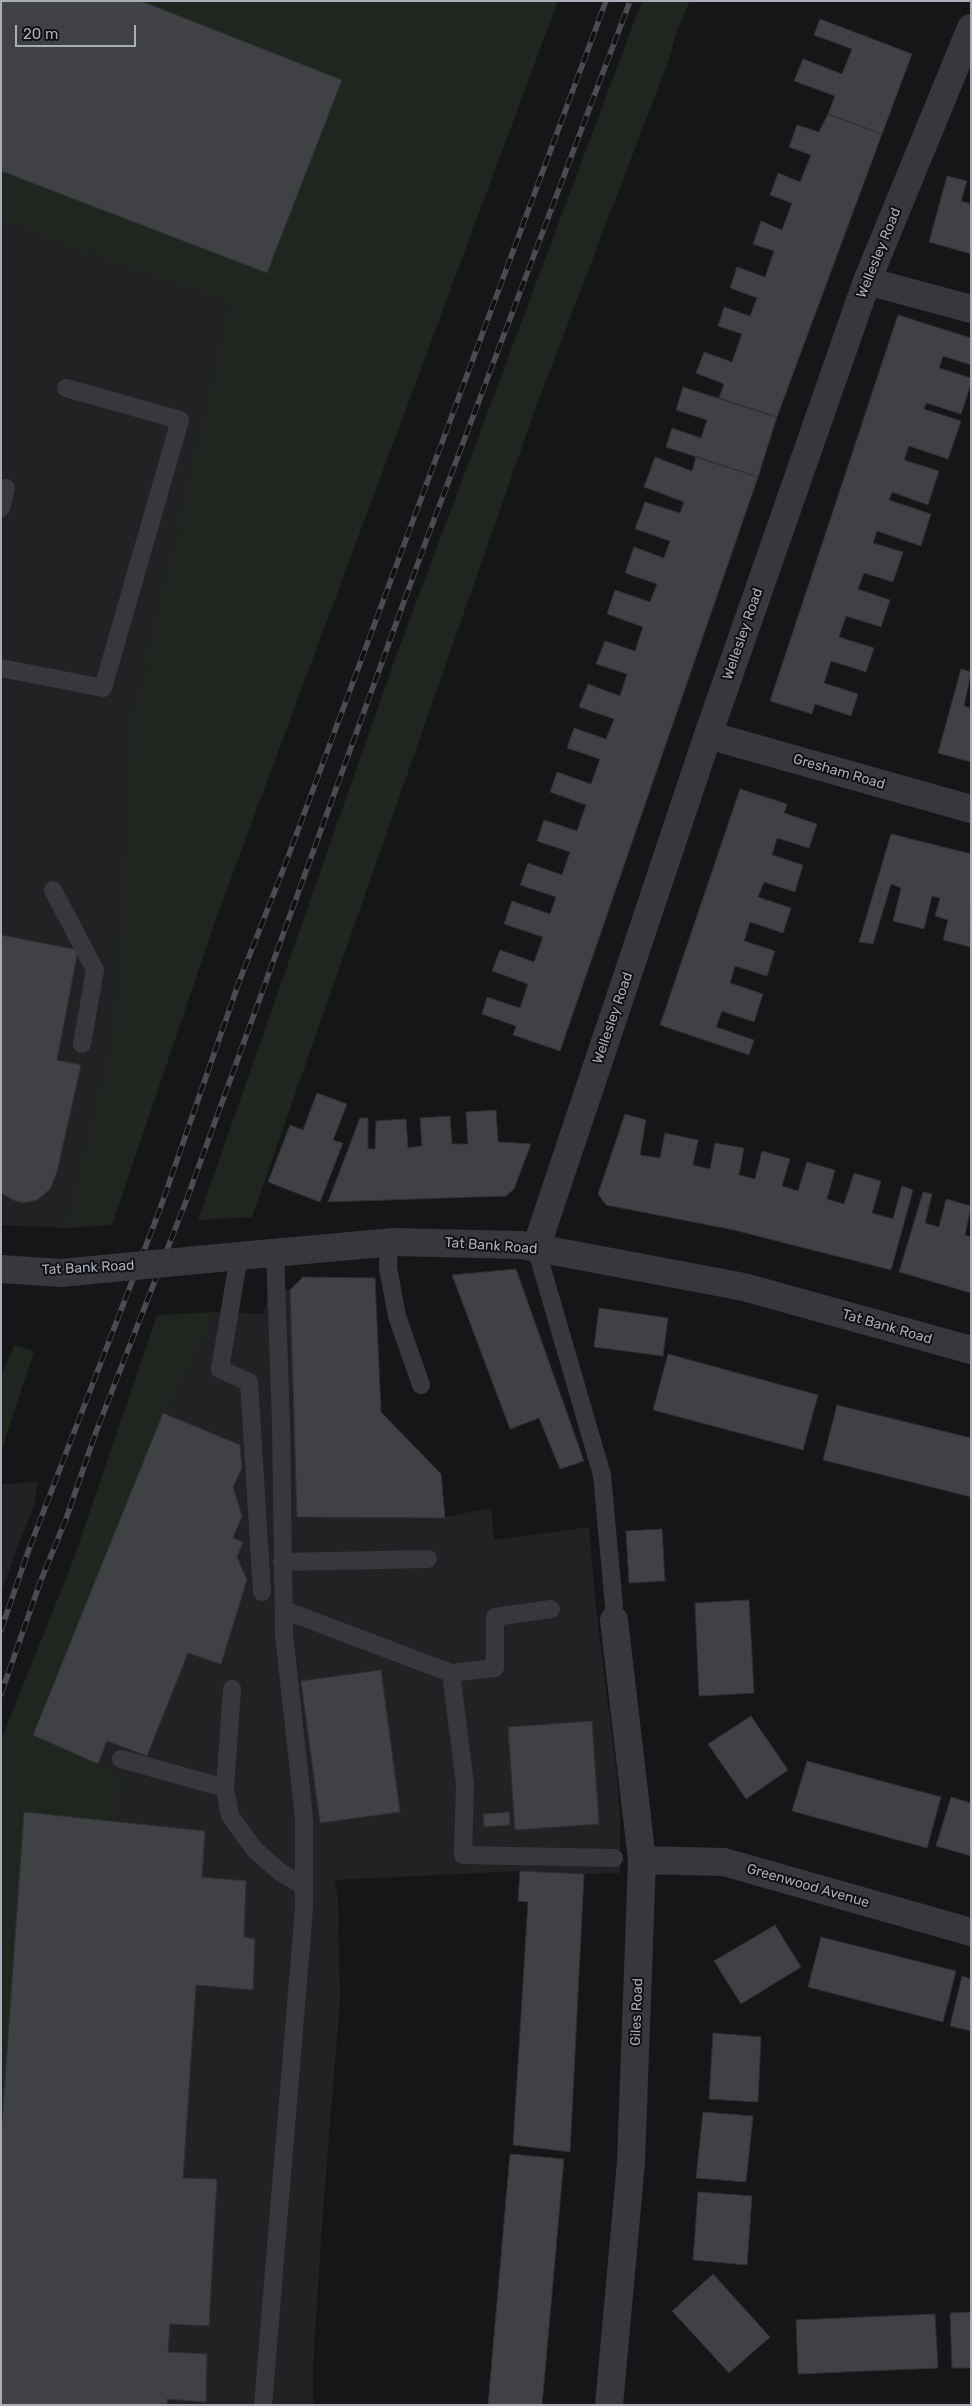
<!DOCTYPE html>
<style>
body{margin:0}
#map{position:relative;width:972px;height:2406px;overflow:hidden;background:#161618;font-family:Rubik,sans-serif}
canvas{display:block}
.frame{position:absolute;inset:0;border:2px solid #a8adb8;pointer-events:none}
.scale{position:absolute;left:15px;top:25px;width:121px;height:22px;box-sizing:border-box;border:2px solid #a8adb8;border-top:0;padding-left:6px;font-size:15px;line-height:18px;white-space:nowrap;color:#a8adb8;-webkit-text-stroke:4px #111113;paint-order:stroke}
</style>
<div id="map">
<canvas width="972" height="2406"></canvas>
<div class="frame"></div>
<div class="scale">20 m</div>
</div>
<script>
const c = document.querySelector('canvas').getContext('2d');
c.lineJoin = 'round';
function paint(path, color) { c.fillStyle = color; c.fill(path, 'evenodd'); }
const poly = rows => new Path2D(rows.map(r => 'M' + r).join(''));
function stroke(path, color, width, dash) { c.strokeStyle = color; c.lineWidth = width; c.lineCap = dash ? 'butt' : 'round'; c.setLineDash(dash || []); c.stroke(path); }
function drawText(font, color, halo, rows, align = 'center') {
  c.font = font + ' Rubik,sans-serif'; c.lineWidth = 4; c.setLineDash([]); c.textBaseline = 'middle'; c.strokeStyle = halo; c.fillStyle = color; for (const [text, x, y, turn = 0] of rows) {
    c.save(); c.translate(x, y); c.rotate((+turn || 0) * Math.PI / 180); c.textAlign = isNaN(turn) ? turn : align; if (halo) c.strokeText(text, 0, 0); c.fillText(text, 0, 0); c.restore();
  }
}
paint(poly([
 [1,1,371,1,267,273,133,719,115,1036,67,1228,1,1225],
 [303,1277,375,1278,381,1412,441,1474,445,1517,491,1508,494,1540,589,1527,596,1608,617,1775,620,1819,620,1873,584,1874,520,1871,335,1880,338,1902,340,2000,322,2224,313,2366,313,2405,1,2405,1,2043,98,1764,33,1735,163,1413,215,1312,263,1314,271,1288,290,1290],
 [38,1482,34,1504,1,1592,1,1487,3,1484]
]), '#222225');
paint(poly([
 [141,1,558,1,218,913,112,1225,67,1228,115,1036,133,719,232,302,97,257,1,218,1,171,267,273,342,80],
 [642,1,690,1,678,28,668,62,536,407,252,1217,198,1220,396,656],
 [215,1312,163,1413,33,1735,98,1764,119,1777,117,1822,1,2135,1,1740,73,1561,157,1315],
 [14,1345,34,1351,1,1452,1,1376]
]), '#1e261f');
const building = poly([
 [1,1,141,1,342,80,267,273,1,171,1,1],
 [820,19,912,54,882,134,828,114,835,96,794,81,803,59,842,74,852,49,814,35,820,19],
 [828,114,882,134,777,417,719,398,724,384,696,373,704,352,732,362,742,334,718,326,724,307,750,316,757,298,730,288,737,267,765,277,774,251,753,244,761,221,782,230,792,203,770,195,778,173,800,182,811,155,789,147,797,125,819,132,828,114],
 [947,176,967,181,961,201,971,204,971,254,929,242,947,176],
 [898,315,971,338,971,365,943,356,939,368,971,378,971,384,961,414,926,403,924,409,961,421,948,459,909,446,904,460,939,471,928,505,892,492,889,500,931,514,921,546,877,531,873,543,903,552,893,582,864,573,858,589,890,600,881,627,846,616,839,637,874,648,866,672,831,661,824,683,858,694,851,716,815,704,812,714,770,701,898,315],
 [683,387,777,417,758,477,666,447,672,428,701,438,707,420,676,410,683,387],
 [655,457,692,471,696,457,758,477,560,1051,513,1035,516,1026,482,1014,487,997,520,1008,528,984,492,971,500,950,534,962,543,937,504,924,512,901,550,914,556,897,520,885,528,863,562,875,570,852,537,841,544,820,577,831,586,805,550,792,557,772,591,784,600,759,567,748,574,728,606,739,614,719,579,707,588,684,620,696,627,674,596,664,605,641,635,651,643,627,607,614,615,590,650,602,657,584,625,573,634,547,664,558,670,541,635,529,645,502,680,513,684,502,644,487,655,457],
 [961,669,971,672,964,706,971,708,971,762,938,753,961,669],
 [740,789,787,804,784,813,817,824,809,848,777,838,772,855,803,865,795,892,764,882,758,897,791,908,783,933,750,922,744,941,775,951,767,976,735,966,730,983,763,994,754,1022,722,1011,716,1027,754,1040,749,1055,660,1025,740,789],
 [891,834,971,854,970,947,943,940,948,920,935,916,940,898,932,896,924,929,893,921,901,888,891,884,873,944,859,942,891,834],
 [1,935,78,950,57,1060,81,1065,57,1172,50,1189,37,1200,23,1203,13,1200,1,1193,1,935],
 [317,1093,347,1104,333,1140,343,1143,320,1202,268,1182,290,1125,303,1130,317,1093],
 [496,1110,498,1142,531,1144,514,1189,506,1196,328,1202,360,1118,368,1118,368,1149,375,1149,376,1121,406,1119,408,1148,422,1146,420,1118,450,1116,452,1144,468,1144,466,1112,496,1110],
 [625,1114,646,1120,640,1155,660,1158,665,1133,698,1140,693,1165,710,1169,715,1143,744,1148,739,1175,755,1179,762,1151,790,1159,782,1186,798,1191,807,1162,835,1170,827,1199,844,1204,854,1173,881,1181,872,1213,893,1219,902,1186,913,1190,891,1270,734,1230,606,1205,598,1194,625,1114],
 [923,1192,932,1194,925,1223,939,1227,946,1199,971,1206,965,1235,971,1237,971,1293,899,1272,923,1192],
 [516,1269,584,1461,560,1469,539,1418,510,1429,452,1275,516,1269],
 [303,1277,375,1278,381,1412,441,1474,445,1518,297,1517,290,1290,303,1277],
 [599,1308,668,1318,663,1356,594,1347,599,1308],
 [668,1354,818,1395,803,1450,653,1410,668,1354],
 [837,1405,971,1438,971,1497,823,1460,837,1405],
 [163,1413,240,1445,242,1468,233,1487,242,1516,233,1538,243,1542,237,1557,247,1580,221,1664,188,1653,147,1756,107,1741,98,1764,33,1735,163,1413],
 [662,1529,665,1581,629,1583,626,1531,662,1529],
 [749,1600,754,1693,699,1696,695,1603,749,1600],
 [381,1670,400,1812,320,1823,301,1681,381,1670],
 [751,1716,788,1770,746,1799,708,1744,751,1716],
 [592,1721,599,1824,515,1830,508,1727,592,1721],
 [807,1761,941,1797,927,1848,792,1811,807,1761],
 [951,1797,971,1803,971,1856,936,1846,951,1797],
 [24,1812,205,1831,202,1877,246,1881,244,1937,255,1939,253,1990,196,1985,183,2178,217,2179,209,2326,170,2324,168,2352,207,2354,206,2402,167,2399,167,2405,1,2405,1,2135,24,1812],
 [509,1812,510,1825,484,1827,483,1814,509,1812],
 [520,1871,584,1874,570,2152,513,2145,528,1902,518,1901,520,1871],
 [775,1925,801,1967,741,2004,714,1961,775,1925],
 [821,1937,956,1971,943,2022,808,1987,821,1937],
 [962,1976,971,1979,971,2031,950,2026,962,1976],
 [713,2033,761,2037,758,2102,709,2099,713,2033],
 [703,2112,753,2116,746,2182,696,2178,703,2112],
 [510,2154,564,2159,542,2405,488,2405,510,2154],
 [698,2192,752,2196,747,2265,693,2260,698,2192],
 [713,2274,770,2337,729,2373,672,2311,713,2274],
 [971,2312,971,2368,952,2368,950,2313,971,2312],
 [935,2314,938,2368,798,2374,796,2320,935,2314]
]);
paint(building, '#404145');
stroke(building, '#303034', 1);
stroke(poly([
 [1,508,6,488],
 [1,668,103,688,180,420,66,388],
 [53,890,95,970,82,1044],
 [389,1242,388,1268,397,1316,421,1385],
 [536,1248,602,1475,614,1606],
 [239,1256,220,1369,249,1382,262,1592],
 [282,1562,428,1559],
 [551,1609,495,1617,495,1668,451,1673,465,1784,463,1855,614,1858],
 [284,1610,451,1673],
 [121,1759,225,1788,232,1689],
 [225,1788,230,1816,255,1850,280,1872,304,1886],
 [263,2405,304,1908,304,1818,284,1634,281,1423,275,1251]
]), '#37383d', 18);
stroke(poly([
 [867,281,971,309],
 [708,735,971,809],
 [536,1248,708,735,867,281,971,28],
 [642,1860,724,1862,971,1932],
 [609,2405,631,2162,642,1860,614,1620]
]), '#37383d', 28);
stroke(poly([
 [239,1256,394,1242,521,1245,744,1287,971,1350],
 [1,1269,61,1273]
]), '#37383d', 28);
const rail = poly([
 [1,1630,29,1549,160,1209,239,982,285,865,606,1],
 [1,1694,41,1580,66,1519,96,1432,188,1196,426,541,630,1]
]);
stroke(rail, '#4a4c52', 5.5);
stroke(rail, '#111113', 4, [11]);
stroke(poly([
 [61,1273,239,1256]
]), '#37383d', 28);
drawText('14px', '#a8adb8', '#111113', [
 ["Wellesley Road",879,253,-68],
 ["Wellesley Road",743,634,-71],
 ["Gresham Road",839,772,16],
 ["Wellesley Road",613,1018,-71],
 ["Tat Bank Road",491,1246,4],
 ["Tat Bank Road",88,1268,-3],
 ["Tat Bank Road",887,1327,16],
 ["Greenwood Avenue",808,1886,16],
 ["Giles Road",637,2012,-88]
]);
</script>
